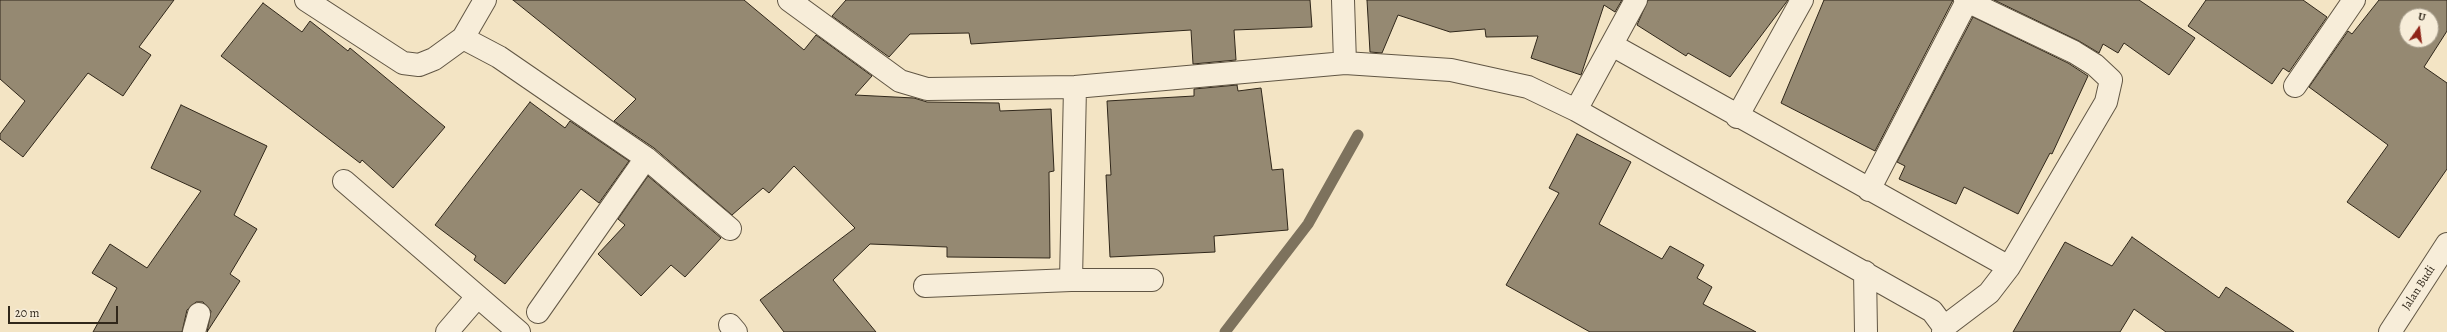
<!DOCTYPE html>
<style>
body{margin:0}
#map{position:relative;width:2447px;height:332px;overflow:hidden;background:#f3e4c4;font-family:Alegreya,serif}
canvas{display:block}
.north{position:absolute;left:2399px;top:8px;width:40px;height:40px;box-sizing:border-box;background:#f7edd9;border:1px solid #a79e8d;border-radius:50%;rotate:14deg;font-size:11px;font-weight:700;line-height:16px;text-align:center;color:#30271a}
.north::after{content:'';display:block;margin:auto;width:14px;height:18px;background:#8f2418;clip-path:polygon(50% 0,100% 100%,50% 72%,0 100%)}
.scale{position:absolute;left:8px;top:306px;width:110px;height:18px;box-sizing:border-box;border:2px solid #30271a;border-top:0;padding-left:5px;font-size:12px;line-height:14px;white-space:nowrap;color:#30271a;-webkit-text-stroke:3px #f7edd9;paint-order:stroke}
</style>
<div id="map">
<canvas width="2447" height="332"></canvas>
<div class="north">U</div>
<div class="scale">20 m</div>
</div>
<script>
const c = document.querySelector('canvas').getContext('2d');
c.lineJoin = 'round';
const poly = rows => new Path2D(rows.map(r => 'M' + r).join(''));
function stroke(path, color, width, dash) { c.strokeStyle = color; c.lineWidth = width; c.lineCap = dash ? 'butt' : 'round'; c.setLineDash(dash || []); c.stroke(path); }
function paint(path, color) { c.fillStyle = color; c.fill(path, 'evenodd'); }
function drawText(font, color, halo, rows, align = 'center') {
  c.font = font + ' Alegreya,serif'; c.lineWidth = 3.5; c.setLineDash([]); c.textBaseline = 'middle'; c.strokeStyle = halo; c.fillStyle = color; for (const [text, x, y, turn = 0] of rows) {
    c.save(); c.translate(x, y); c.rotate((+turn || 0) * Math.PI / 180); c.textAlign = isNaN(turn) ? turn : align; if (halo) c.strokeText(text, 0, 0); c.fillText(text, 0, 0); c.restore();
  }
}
stroke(poly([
 [1225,332,1308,224,1358,135]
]), '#7d725d', 11);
const building = poly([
 [0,0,174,0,139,47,151,55,123,96,88,73,23,157,0,139,0,134,25,101,0,79,0,0],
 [513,0,744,0,804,50,816,35,872,76,855,95,914,98,927,102,999,103,1000,111,1051,109,1054,171,1049,172,1050,258,947,257,947,247,870,244,833,280,876,332,784,332,760,300,855,228,794,166,769,193,763,188,732,215,654,148,614,121,636,99,513,0],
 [846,0,1310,0,1312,27,1234,30,1236,60,1193,64,1191,30,971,44,969,33,910,34,889,57,832,16,846,0],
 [1367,0,1622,0,1615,12,1604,5,1581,75,1531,58,1538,36,1486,37,1485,29,1450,32,1398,15,1382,53,1370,52,1367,0],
 [1648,0,1788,0,1730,77,1688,53,1686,56,1637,25,1648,0],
 [1824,0,1953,0,1875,151,1781,103,1824,0],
 [1994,0,2139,0,2195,38,2169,75,2124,43,2118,53,2103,44,2099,53,2079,41,1994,0],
 [2206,0,2303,0,2327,17,2289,72,2283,68,2272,84,2188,26,2206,0],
 [2379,0,2447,0,2447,31,2424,67,2447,83,2447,169,2399,238,2347,202,2388,145,2309,87,2348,31,2352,34,2379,0],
 [2407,16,2431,16,2431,40,2407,40,2407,16],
 [263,3,302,32,310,21,348,51,350,48,445,127,393,188,362,160,360,163,221,56,263,3],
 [1973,17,2068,63,2088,76,2052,154,2050,153,2018,214,1964,187,1956,204,1899,179,1905,166,1897,162,1973,17],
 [1237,85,1238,91,1261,88,1272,170,1283,169,1288,230,1214,236,1215,252,1110,257,1106,175,1111,175,1107,101,1194,96,1194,89,1237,85],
 [530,102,565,128,570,121,629,161,599,203,581,189,505,284,474,260,476,256,435,225,530,102],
 [181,105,267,146,234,215,257,229,230,274,240,281,207,332,211,311,203,302,196,302,187,310,182,332,93,332,117,288,92,273,110,244,147,268,201,191,151,168,181,105],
 [1577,134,1631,162,1599,224,1662,259,1670,246,1704,265,1697,278,1712,287,1703,304,1756,332,1590,332,1506,285,1559,193,1549,188,1577,134],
 [648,176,721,238,685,277,671,265,641,296,598,254,625,225,618,219,648,176],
 [2132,237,2219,298,2226,287,2294,332,2166,332,2134,309,2120,332,2013,332,2065,242,2112,266,2132,237]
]);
paint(building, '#958972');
stroke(building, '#30271a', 1);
const minor = poly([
 [306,0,403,63,419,65,434,59,463,38,485,0],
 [789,0,900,81,927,89,1075,87,1345,63,1451,70,1528,87,1576,110,1932,311,1944,327,1943,332],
 [1343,0,1345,63],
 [463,38,499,57,646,158,730,229],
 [1612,45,2009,267],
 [2295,86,2354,0],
 [1576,110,1636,0],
 [1737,117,1802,0],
 [344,181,519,332],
 [1869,190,1967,1],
 [1865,272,1866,332],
 [1071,280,1152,280],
 [925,286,1071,280,1075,87],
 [538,312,646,158],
 [730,325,736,332],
 [1944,327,1989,293,2009,267,2106,102,2111,80,2095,65,2074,52,1965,0],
 [194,332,199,314],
 [447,332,477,297],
 [2390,332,2447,244]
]);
stroke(minor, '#615644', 24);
stroke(minor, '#f7edd9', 22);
drawText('12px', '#30271a', '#f7edd9', [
 ["Jalan Budi",2419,288,-57]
]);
</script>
